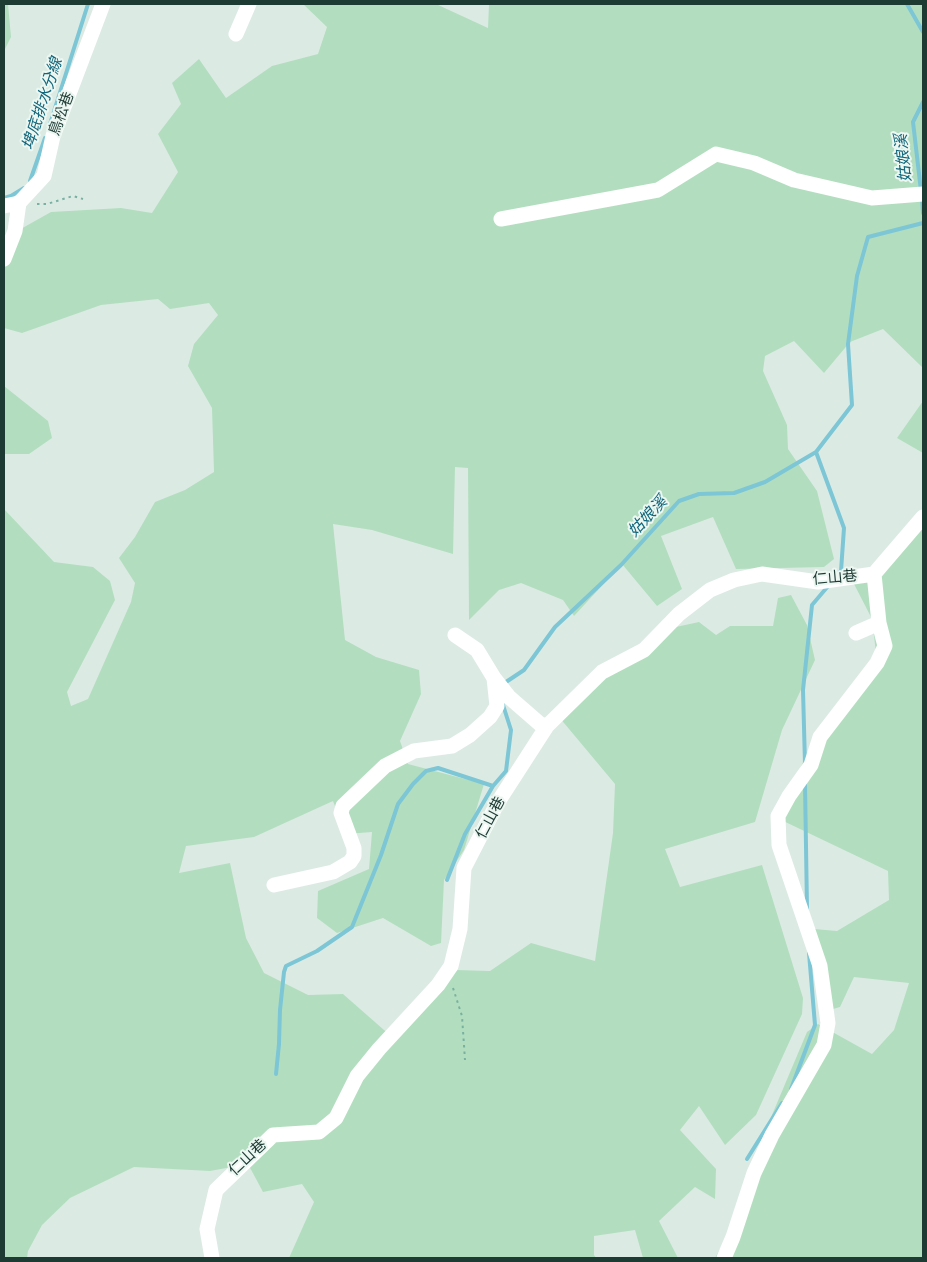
<!DOCTYPE html>
<meta charset="utf-8">
<style>
body{margin:0}
#map{position:relative;width:927px;height:1262px;overflow:hidden;background:#dceae4;font-family:"Space Grotesk",sans-serif}
canvas{display:block}
.frame{position:absolute;inset:0;border:5px solid #1d3a33;pointer-events:none}
</style>
<div id="map">
<canvas width="927" height="1262"></canvas>
<div class="frame"></div>
</div>
<script>
const c = document.querySelector('canvas').getContext('2d');
c.lineJoin = 'round';
function paint(path, color) { c.fillStyle = color; c.fill(path, 'evenodd'); }
const poly = rows => new Path2D(rows.map(r => 'M' + r).join(''));
function stroke(path, color, width, dash) { c.strokeStyle = color; c.lineWidth = width; c.lineCap = dash ? 'butt' : 'round'; c.setLineDash(dash || []); c.stroke(path); }
function drawText(font, color, halo, rows, align = 'center') {
  c.font = font + ' "Space Grotesk","Noto Sans TC",sans-serif'; c.lineWidth = 4; c.setLineDash([]); c.textBaseline = 'middle'; c.strokeStyle = halo; c.fillStyle = color; for (const [text, x, y, turn = 0] of rows) {
    c.save(); c.translate(x, y); c.rotate((+turn || 0) * Math.PI / 180); c.textAlign = isNaN(turn) ? turn : align; if (halo) c.strokeText(text, 0, 0); c.fillText(text, 0, 0); c.restore();
  }
}
paint(poly([
 [4,4,8,4,11,37,4,51],
 [303,4,436,4,488,28,489,4,922,4,923,368,883,329,850,342,824,373,794,341,765,356,763,371,787,425,788,449,817,491,834,559,824,567,736,569,713,517,661,536,682,589,657,606,622,564,574,616,563,600,521,583,499,590,469,620,468,468,455,467,453,554,372,530,333,524,345,640,376,657,419,670,421,694,400,741,408,764,484,784,464,850,444,880,441,943,431,946,383,918,337,933,317,918,318,891,369,869,372,832,346,834,333,801,254,837,186,846,179,873,230,863,246,938,264,973,308,995,343,994,392,1037,456,970,490,971,531,943,595,961,613,833,615,784,559,717,662,630,699,622,716,635,730,626,773,626,778,598,791,595,807,625,815,660,782,730,755,822,665,849,680,887,762,865,803,998,802,1014,756,1115,725,1145,699,1106,680,1130,716,1169,715,1199,695,1187,659,1221,678,1258,643,1258,635,1230,594,1236,594,1255,596,1258,289,1258,314,1202,302,1184,263,1192,248,1164,210,1171,134,1167,70,1198,42,1225,28,1251,27,1258,4,1258,4,509,54,562,93,567,110,581,115,600,67,692,71,706,88,699,131,602,135,583,119,558,135,537,155,502,185,490,214,472,212,408,188,366,194,344,218,315,209,303,170,309,158,299,101,305,22,333,4,328,4,257,10,235,51,212,121,208,152,213,178,172,158,134,181,104,172,83,199,59,226,98,272,66,318,54,327,27],
 [4,386,48,421,52,438,29,454,4,454],
 [923,401,923,453,897,438],
 [923,509,923,1258,715,1258,733,1225,769,1122,807,1032,818,1024,872,1054,894,1030,909,983,854,977,840,1007,826,1011,803,928,837,931,889,900,888,871,777,818,816,734,876,653,872,619,854,584,898,543]
]), '#b2debf');
stroke(poly([
 [907,4,923,32],
 [49,127,88,4],
 [30,181,45,138],
 [921,191,913,122,923,102],
 [4,198,11,196,24,188],
 [922,198,923,213],
 [816,452,844,528,841,571,838,574],
 [503,684,524,670,555,627,621,565,679,501,699,494,734,493,765,482,816,452,852,405,848,344,857,276,868,237,923,223],
 [805,764,803,690,812,605,829,585],
 [805,783,807,909],
 [447,880,465,834,493,786,506,771,511,730,503,705],
 [276,1074,279,1044,280,1010,284,972,286,966,317,951,352,927,381,855,398,804,413,784,426,771,438,768,493,786],
 [791,1089,815,1025,809,953],
 [747,1159,782,1103]
]), '#7dc6d6', 4);
stroke(poly([
 [37,204,47,204,73,196,83,199],
 [453,988,462,1016,465,1060]
]), '#79b1a1', 2, [2.5, 4]);
stroke(poly([
 [236,34,249,4],
 [4,206,19,203,44,176,53,136,103,4],
 [501,219,658,190,716,154,754,163,794,180,872,198,923,194],
 [4,259,15,231,19,203],
 [856,633,879,623],
 [455,635,477,650,494,678,509,697,540,724,547,726],
 [274,885,333,872,350,862,354,856,354,848,341,813,343,806,385,766,414,751,452,746,470,735,490,717,497,706,494,678],
 [212,1258,207,1229,216,1190,273,1135,319,1132,336,1118,357,1076,379,1049,438,985,451,966,460,929,464,868,498,802,547,726,602,672,644,650,679,614,710,590,734,580,762,574,818,582,874,574,923,517],
 [724,1258,733,1237,754,1173,772,1135,824,1045,828,1023,820,966,779,845,778,816,789,796,811,765,820,737,877,663,885,646,879,623,874,574]
]), '#fff', 15);
drawText('15px', '#1d3a33', '#ecf7f2', [
 ["鳥松巷",62,114,-70],
 ["仁山巷",835,578,-5],
 ["仁山巷",491,818,-62],
 ["仁山巷",248,1158,-43]
]);
drawText('italic 16px', '#12667b', '#ecf7f2', [
 ["埤底排水分線",43,104,-72],
 ["姑娘溪",904,158,-96],
 ["姑娘溪",648,517,-47]
]);
</script>
